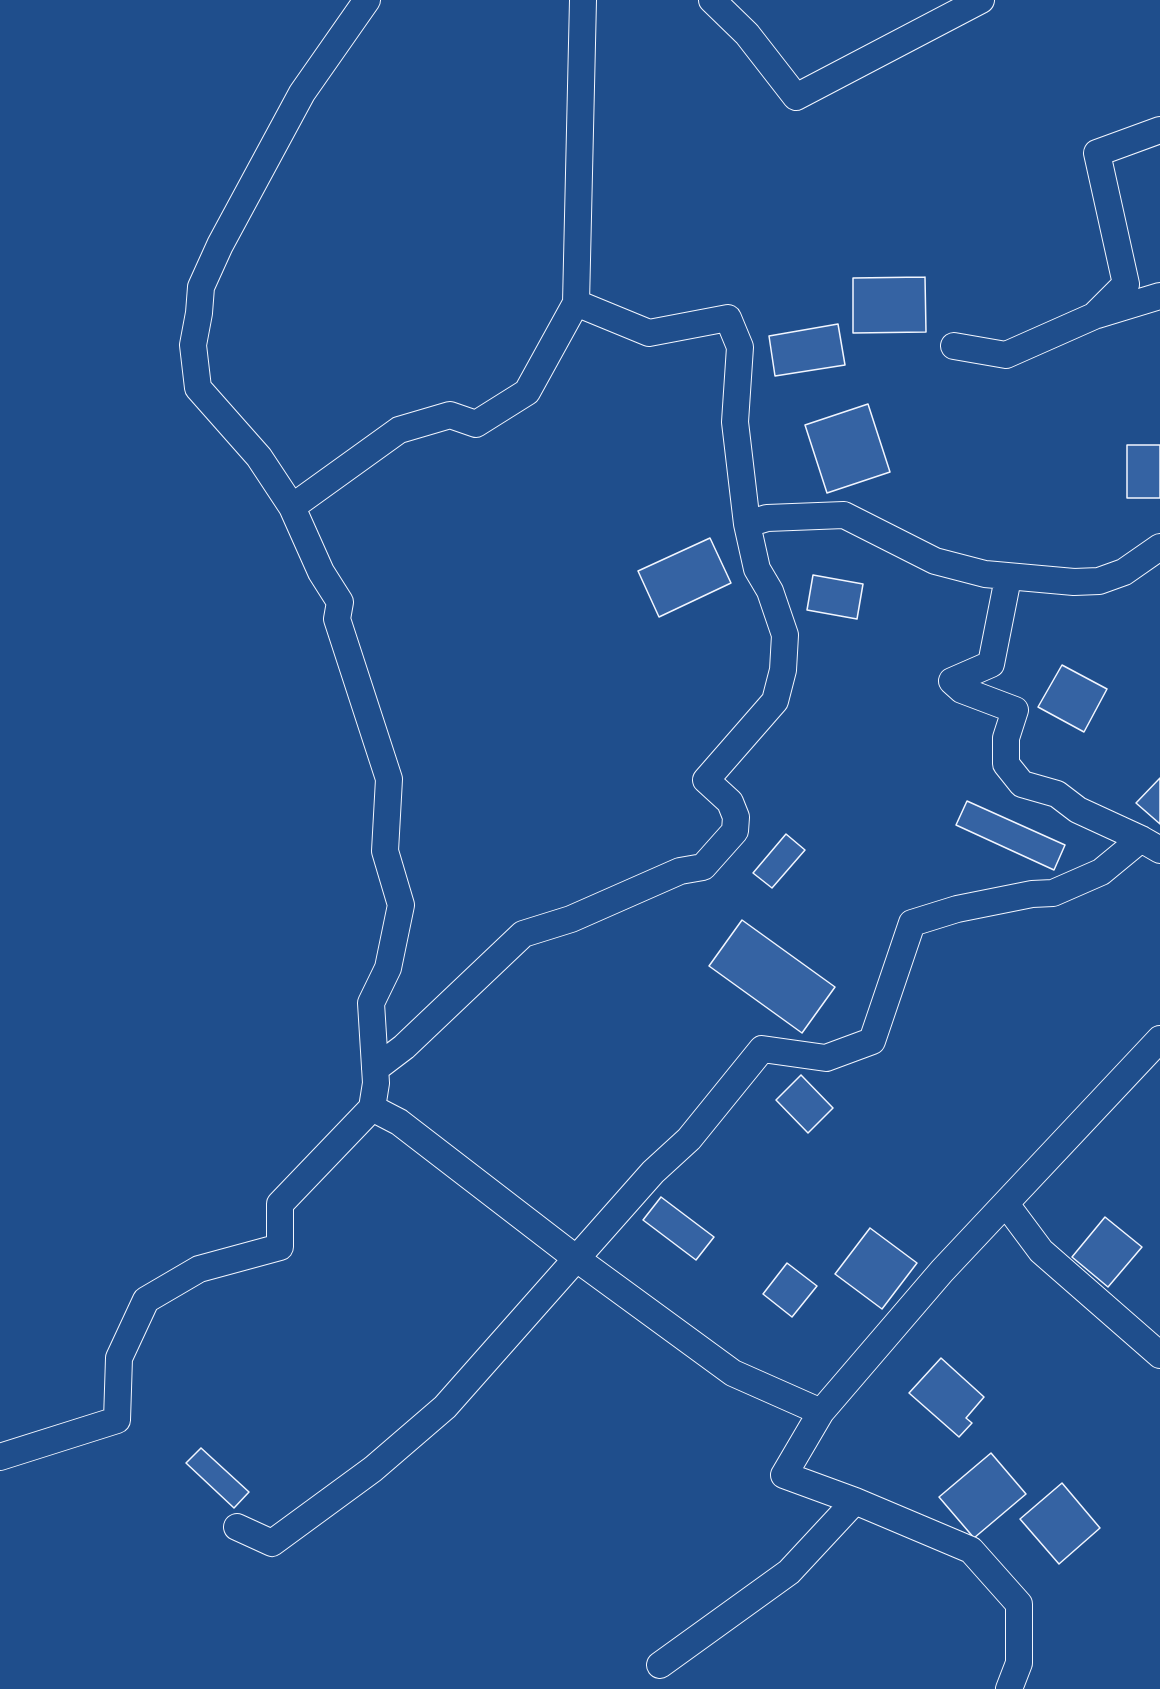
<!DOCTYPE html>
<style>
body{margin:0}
canvas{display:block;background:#1f4e8c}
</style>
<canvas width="1160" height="1689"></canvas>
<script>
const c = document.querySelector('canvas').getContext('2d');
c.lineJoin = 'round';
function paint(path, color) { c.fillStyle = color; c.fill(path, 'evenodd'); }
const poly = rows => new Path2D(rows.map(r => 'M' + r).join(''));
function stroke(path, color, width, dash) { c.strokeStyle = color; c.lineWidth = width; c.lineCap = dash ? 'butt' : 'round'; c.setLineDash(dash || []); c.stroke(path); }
const building = poly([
 [925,277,926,332,853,333,853,278,925,277],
 [838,324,845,365,775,376,769,336,838,324],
 [868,404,890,472,827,493,805,425,868,404],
 [1127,445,1160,445,1160,498,1127,498,1127,445],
 [710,538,731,583,659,617,638,571,710,538],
 [813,575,863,584,857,619,807,610,813,575],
 [1062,665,1107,689,1084,732,1038,707,1062,665],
 [1160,778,1160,824,1136,803,1160,778],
 [967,801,1065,845,1054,870,956,825,967,801],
 [786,834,805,850,772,888,753,873,786,834],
 [742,920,835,987,802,1033,709,966,742,920],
 [801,1075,833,1108,808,1133,776,1100,801,1075],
 [661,1197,714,1237,696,1260,643,1220,661,1197],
 [1105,1217,1142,1247,1108,1287,1072,1257,1105,1217],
 [870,1228,917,1263,882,1309,835,1274,870,1228],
 [787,1263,817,1286,792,1317,763,1294,787,1263],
 [941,1358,984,1397,966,1418,972,1423,959,1437,909,1393,941,1358],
 [201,1448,249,1492,234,1508,186,1463,201,1448],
 [991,1453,1026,1494,974,1538,939,1497,991,1453],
 [1062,1483,1100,1528,1059,1564,1020,1519,1062,1483]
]);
paint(building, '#3563a3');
stroke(building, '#f2f6ff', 1.5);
const minor = poly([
 [367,0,302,93,220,245,201,287,199,313,193,345,198,388,259,457,292,507,321,572,340,602,337,619,389,779,385,851,401,905,388,968,371,1003,376,1083,372,1108],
 [712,0,747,34,796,97,981,0],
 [576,303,649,333,728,318,740,347,735,422,747,524,767,518,844,515,935,561,985,574,1074,582,1099,581,1124,572,1160,547],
 [1097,315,1160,296],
 [954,346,1006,355,1094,316,1126,284,1097,153,1160,130],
 [292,507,399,430,450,415,476,424,527,392,576,303,583,0],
 [1008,578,991,664,952,681,962,690,1015,710,1006,738,1006,764,1022,784,1057,794,1078,810,1141,839,1160,850],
 [375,1069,404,1047,523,934,571,919,680,871,703,867,735,831,736,817,730,802,706,780,775,701,783,670,785,635,770,591,757,569,747,524],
 [1006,1204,1041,1251,1160,1355],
 [0,1457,117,1420,119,1358,146,1300,199,1269,280,1247,280,1204,372,1108,399,1122,577,1259,733,1373,821,1412],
 [237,1527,272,1543,373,1469,445,1407,653,1172,689,1139,762,1049,826,1058,872,1041,912,923,957,909,1032,894,1053,893,1101,872,1141,839],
 [660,1665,789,1572,855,1501],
 [1009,1689,1019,1663,1019,1604,971,1550,855,1501,784,1475,821,1412,942,1271,1160,1039]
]);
stroke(minor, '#f2f6ff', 28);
stroke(minor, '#1f4e8c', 26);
</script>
